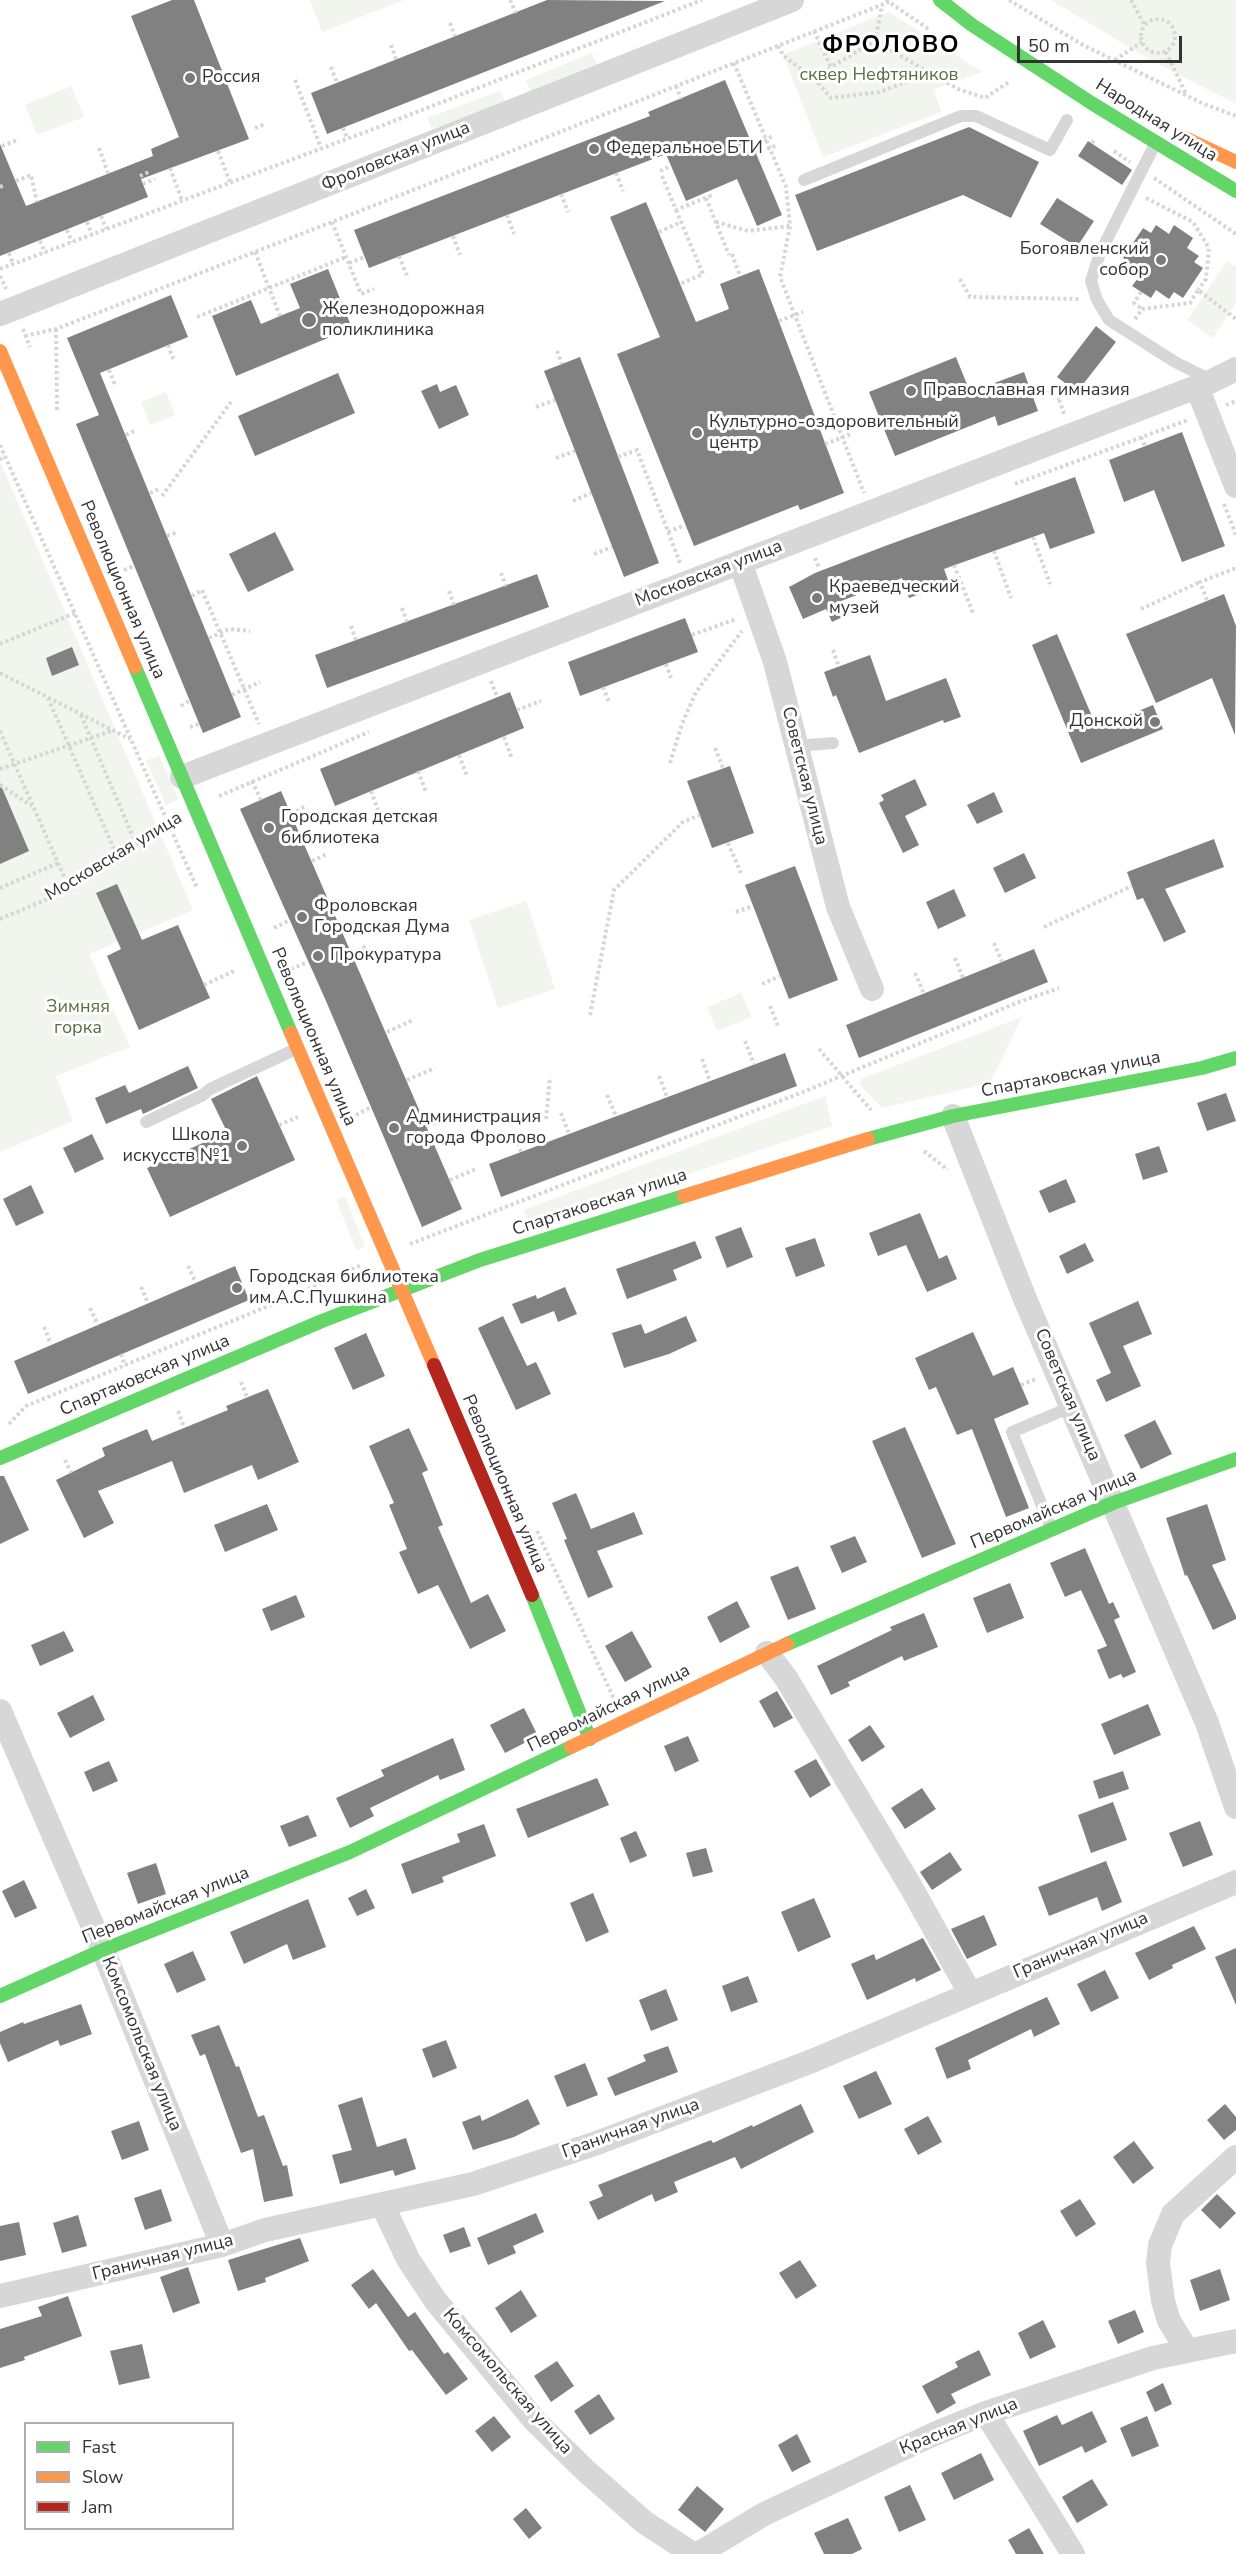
<!DOCTYPE html>
<meta charset="utf-8">
<style>
body{margin:0}
#map{position:relative;width:1236px;height:2554px;overflow:hidden;background:#fff;font-family:"Nunito Sans",sans-serif}
canvas{display:block}
.legend{position:absolute;left:24px;top:2422px;width:210px;height:108px;box-sizing:border-box;background:#fff;border:2px solid #adadad;margin:0;padding:8px 10px;list-style:none;font-size:18px;color:#333}
.legend li{display:flex;align-items:center;gap:12px;height:30px}
.legend b{width:30px;border:2px solid #adadad}
.scale{position:absolute;left:1017px;top:36px;width:165px;height:27px;box-sizing:border-box;border:3px solid #333;border-top:0;padding-left:8px;font-size:18px;line-height:21px;white-space:nowrap;color:#333;-webkit-text-stroke:4px #fff;paint-order:stroke}
</style>
<div id="map">
<canvas width="1236" height="2554"></canvas>
<ul class="legend">
<li><b style="height:8px;background:#63d668"></b>Fast</li>
<li><b style="height:8px;background:#ff974d"></b>Slow</li>
<li><b style="height:8px;background:#b3261e"></b>Jam</li>
</ul>
<div class="scale">50 m</div>
</div>
<script>
const c = document.querySelector('canvas').getContext('2d');
c.lineJoin = 'round';
function paint(path, color) { c.fillStyle = color; c.fill(path, 'evenodd'); }
const poly = rows => new Path2D(rows.map(r => 'M' + r).join(''));
function stroke(path, color, width, dash) { c.strokeStyle = color; c.lineWidth = width; c.lineCap = dash ? 'butt' : 'round'; c.setLineDash(dash || []); c.stroke(path); }
function drawText(font, color, halo, rows, align = 'center') {
  c.font = font + ' "Nunito Sans",sans-serif'; c.lineWidth = 6; c.setLineDash([]); c.textBaseline = 'middle'; c.strokeStyle = halo; c.fillStyle = color; for (const [text, x, y, turn = 0] of rows) {
    c.save(); c.translate(x, y); c.rotate((+turn || 0) * Math.PI / 180); c.textAlign = isNaN(turn) ? turn : align; if (halo) c.strokeText(text, 0, 0); c.fillText(text, 0, 0); c.restore();
  }
}
paint(poly([
 [310,0,404,0,322,32],
 [1051,0,1236,0,1236,104,1149,59],
 [889,12,982,72,934,89,941,112,823,157,783,55],
 [592,53,597,64,530,91,526,80],
 [71,86,84,117,37,135,25,105],
 [500,91,505,102,432,129,427,118],
 [1227,261,1236,267,1236,303,1213,338,1187,320],
 [166,392,175,415,150,425,141,402],
 [0,461,193,910,89,954,130,1047,56,1076,73,1121,0,1152],
 [159,755,179,799,166,805,146,761],
 [526,901,555,989,498,1008,469,920],
 [741,993,752,1017,717,1031,707,1007],
 [1022,1017,990,1083,882,1108,860,1085,861,1079],
 [825,1096,832,1126,530,1227,524,1210],
 [345,1196,365,1247,356,1250,336,1199]
]), '#f1f5ed');
paint(poly([
 [172,0,194,0,249,139,141,179,148,197,0,256,0,144,26,206,153,156,151,149,179,137,131,16],
 [547,0,665,1,327,134,311,93],
 [725,80,782,215,757,226,737,179,686,201,666,154,369,268,354,230,650,116,648,112],
 [969,127,1039,162,1011,218,963,195,817,251,795,195],
 [1088,141,1132,170,1122,185,1078,156],
 [1057,198,1094,221,1077,247,1040,224],
 [646,202,696,322,729,309,720,284,759,269,844,493,800,510,798,505,694,546,617,354,660,337,610,217],
 [1156,225,1169,234,1174,225,1193,238,1187,248,1199,256,1194,262,1203,268,1183,298,1174,292,1169,299,1156,290,1151,298,1132,286,1138,278,1126,270,1130,263,1123,258,1143,228,1151,233],
 [328,269,352,328,236,376,212,316,251,300,261,324,280,316,300,308,290,284],
 [171,295,188,337,100,373,241,717,203,733,76,424,99,415,67,338],
 [1096,326,1116,342,1077,392,1057,377],
 [580,357,659,563,624,577,544,371],
 [956,357,970,392,1024,372,1038,411,998,426,995,416,895,456,869,392],
 [338,373,355,413,255,456,238,416],
 [437,384,440,392,456,385,469,415,439,429,421,391],
 [1182,432,1225,546,1182,562,1154,490,1124,502,1109,460],
 [1075,477,1095,533,1050,549,1044,533,944,569,949,583,909,598,902,578,841,601,847,615,832,622,826,609,803,619,789,587,815,573,885,546],
 [275,532,294,570,248,592,229,554],
 [537,574,549,607,327,688,315,655],
 [1224,594,1236,626,1235,735,1212,678,1156,703,1126,634],
 [685,618,698,652,580,696,568,662],
 [1057,634,1097,728,1153,705,1163,729,1081,763,1032,645],
 [72,647,79,665,52,676,46,658],
 [870,655,886,701,946,678,961,717,944,723,943,720,859,753,836,695,833,697,824,672],
 [510,692,524,728,335,806,320,769],
 [730,766,754,833,712,848,687,781],
 [915,779,927,805,905,816,919,845,903,853,879,803,884,800,881,795],
 [0,783,29,851,0,864],
 [281,791,462,1209,422,1227,326,1001,240,809],
 [994,792,1003,812,977,824,967,805],
 [1214,839,1224,867,1165,889,1186,932,1164,942,1143,898,1137,900,1127,872],
 [1024,853,1036,878,1005,893,993,868],
 [795,866,838,980,789,999,745,885],
 [117,884,142,940,178,925,210,998,139,1030,107,956,121,949,96,893],
 [954,889,966,916,938,929,926,902],
 [1034,949,1048,982,859,1058,846,1025],
 [785,1053,797,1086,501,1197,489,1164],
 [188,1066,198,1088,143,1114,141,1109,106,1124,95,1098,125,1085,129,1093],
 [257,1076,295,1160,170,1217,147,1168,227,1132,211,1099],
 [1226,1093,1236,1121,1207,1131,1197,1103],
 [92,1134,104,1159,75,1173,63,1148],
 [1159,1146,1168,1172,1143,1180,1135,1154],
 [1066,1179,1076,1202,1049,1213,1039,1191],
 [31,1185,44,1213,16,1226,3,1199],
 [920,1213,939,1259,947,1255,957,1279,927,1292,906,1245,878,1256,869,1233],
 [741,1227,753,1257,727,1268,715,1237],
 [815,1238,825,1266,796,1277,785,1248],
 [695,1241,702,1258,673,1270,677,1280,627,1299,616,1269],
 [1085,1243,1094,1261,1067,1274,1059,1256],
 [235,1266,249,1300,28,1394,14,1361],
 [565,1287,577,1314,558,1322,554,1311,521,1324,512,1304,536,1295,537,1299],
 [1138,1301,1152,1334,1123,1346,1141,1386,1106,1402,1096,1380,1111,1373,1089,1323],
 [503,1316,527,1366,536,1362,551,1394,516,1410,478,1328],
 [686,1316,697,1341,669,1354,624,1368,612,1333,641,1324,645,1334],
 [973,1332,993,1376,1013,1367,1029,1404,994,1419,1029,1508,1006,1517,972,1429,957,1435,936,1387,929,1390,915,1358],
 [366,1333,385,1376,353,1390,334,1348],
 [268,1389,299,1462,258,1480,252,1465,184,1493,172,1461,98,1491,114,1523,84,1538,56,1480,105,1456,102,1448,147,1429,152,1441,228,1410,226,1406],
 [1155,1420,1172,1454,1141,1469,1124,1435],
 [905,1427,956,1544,922,1558,872,1441],
 [409,1428,428,1470,422,1473,443,1525,438,1527,471,1603,488,1594,506,1631,470,1649,438,1585,418,1594,399,1552,407,1549,389,1505,394,1503,369,1446],
 [0,1476,4,1476,29,1530,0,1544],
 [576,1493,591,1529,634,1512,643,1534,597,1551,613,1587,588,1598,564,1540,567,1539,552,1503],
 [267,1504,278,1530,225,1552,214,1525],
 [1207,1504,1226,1560,1212,1565,1236,1616,1236,1619,1213,1630,1187,1575,1185,1576,1166,1518],
 [855,1536,867,1562,842,1573,830,1546],
 [1085,1548,1109,1604,1113,1602,1120,1617,1114,1620,1136,1672,1123,1678,1121,1674,1109,1679,1097,1650,1107,1646,1081,1590,1065,1597,1050,1563],
 [798,1566,816,1609,788,1620,770,1577],
 [1010,1583,1024,1618,987,1633,973,1598],
 [296,1595,305,1617,271,1631,262,1609],
 [737,1601,750,1627,720,1643,707,1617],
 [924,1613,938,1647,904,1661,902,1656,848,1682,850,1686,831,1695,817,1666,892,1630,890,1627],
 [64,1631,74,1651,40,1666,31,1645],
 [632,1631,652,1667,625,1682,605,1646],
 [777,1691,793,1718,774,1728,759,1701],
 [93,1695,105,1720,70,1738,57,1713],
 [1148,1704,1161,1735,1114,1755,1101,1724],
 [524,1708,538,1736,505,1753,490,1725],
 [870,1725,885,1747,862,1762,848,1740],
 [688,1736,699,1761,675,1772,664,1746],
 [453,1738,465,1770,440,1780,438,1775,370,1808,374,1816,350,1828,336,1798,384,1776,381,1770],
 [816,1759,831,1785,810,1798,794,1771],
 [109,1761,118,1781,93,1792,84,1772],
 [1123,1771,1129,1789,1099,1799,1093,1781],
 [597,1778,609,1805,528,1838,516,1809],
 [922,1788,936,1809,905,1829,891,1808],
 [1113,1802,1127,1840,1091,1853,1078,1815],
 [308,1815,317,1836,289,1847,280,1826],
 [1200,1821,1213,1855,1183,1867,1169,1833],
 [484,1824,496,1856,442,1877,444,1882,412,1894,401,1864,460,1842,457,1834],
 [636,1831,647,1856,630,1863,620,1838],
 [706,1848,713,1872,693,1877,686,1853],
 [950,1852,962,1870,932,1890,920,1872],
 [1106,1861,1122,1902,1102,1911,1097,1897,1049,1916,1038,1887],
 [156,1863,166,1894,138,1904,127,1873],
 [24,1880,37,1908,15,1918,2,1891],
 [366,1889,375,1908,357,1916,348,1898],
 [593,1893,609,1932,586,1942,570,1903],
 [814,1898,831,1937,798,1952,781,1912],
 [308,1899,326,1947,293,1960,287,1944,244,1964,230,1932],
 [984,1915,997,1945,967,1959,951,1929],
 [1194,1926,1206,1949,1172,1965,1173,1968,1149,1980,1135,1953],
 [923,1938,941,1970,916,1982,915,1978,867,2000,851,1964,874,1954,876,1960],
 [1236,1948,1236,2005,1215,1957],
 [193,1951,206,1980,177,1993,164,1964],
 [1105,1970,1119,1998,1091,2012,1077,1984],
 [748,1976,758,2002,731,2012,722,1986],
 [666,1989,678,2020,651,2031,639,2000],
 [1047,1997,1060,2024,1034,2037,1031,2029,968,2060,971,2069,947,2079,935,2048],
 [81,2004,92,2034,60,2046,58,2040,8,2062,0,2043,0,2032,23,2022,24,2024],
 [219,2025,236,2067,239,2066,258,2117,264,2115,283,2166,287,2165,293,2196,264,2202,253,2149,241,2153,205,2054,200,2056,191,2035],
 [446,2040,457,2068,433,2078,422,2049],
 [668,2046,678,2072,615,2096,607,2078,646,2061,643,2055],
 [585,2063,598,2095,567,2107,554,2076],
 [876,2071,892,2104,859,2119,843,2086],
 [362,2097,377,2147,406,2138,416,2169,395,2176,393,2170,340,2184,332,2155,352,2150,338,2105],
 [528,2099,540,2124,514,2137,473,2150,462,2122,480,2115,482,2121],
 [801,2104,814,2132,741,2169,735,2157,674,2182,678,2192,655,2202,652,2194,598,2220,589,2202,603,2196,598,2185,711,2140,713,2143,752,2125,753,2127],
 [1225,2104,1236,2117,1236,2130,1224,2140,1207,2120],
 [928,2116,942,2142,918,2155,904,2129],
 [139,2121,149,2150,122,2160,111,2131],
 [1134,2141,1154,2168,1133,2184,1113,2157],
 [161,2189,172,2221,145,2230,134,2198],
 [1217,2194,1236,2213,1220,2229,1201,2210],
 [1080,2199,1096,2224,1076,2237,1060,2211],
 [536,2213,544,2232,513,2246,516,2253,488,2265,477,2238],
 [78,2215,87,2246,62,2253,53,2223],
 [19,2222,26,2255,0,2261,0,2226],
 [464,2227,471,2246,450,2253,443,2235],
 [300,2238,309,2261,265,2278,266,2282,238,2291,228,2260],
 [800,2260,817,2286,796,2299,779,2273],
 [188,2267,200,2303,173,2313,160,2277],
 [373,2269,408,2317,415,2312,444,2354,448,2352,468,2379,446,2395,412,2350,409,2351,376,2303,369,2309,351,2285],
 [1220,2269,1230,2300,1200,2311,1190,2280],
 [521,2290,537,2316,511,2333,495,2308],
 [68,2296,82,2336,24,2357,25,2360,0,2368,0,2329,42,2316,38,2307],
 [1135,2310,1144,2332,1118,2344,1108,2321],
 [1043,2320,1056,2347,1030,2359,1018,2333],
 [142,2344,150,2378,119,2385,110,2351],
 [979,2350,991,2375,951,2394,956,2403,937,2414,922,2386,958,2367,955,2362],
 [557,2361,574,2386,551,2402,534,2376],
 [1163,2383,1172,2404,1155,2412,1146,2392],
 [599,2394,615,2419,590,2435,574,2411],
 [1092,2411,1107,2442,1085,2453,1082,2446,1039,2466,1023,2431,1057,2415,1062,2425],
 [494,2416,511,2437,492,2452,475,2431],
 [1147,2416,1159,2446,1132,2457,1120,2428],
 [797,2434,811,2462,792,2472,778,2445],
 [981,2453,994,2480,954,2500,941,2473],
 [1092,2479,1108,2505,1077,2523,1062,2497],
 [910,2485,926,2520,899,2532,884,2497],
 [697,2486,724,2509,705,2532,678,2510],
 [526,2508,542,2528,529,2539,513,2519],
 [848,2518,862,2549,852,2554,824,2554,814,2533],
 [1029,2528,1044,2554,1016,2554,1008,2540]
]), '#818181');
stroke(poly([
 [510,0,516,13],
 [886,0,930,30],
 [1009,0,1083,45,1204,104,1236,116],
 [1131,0,1145,26],
 '1141 36a17 17 0 1 1 34 0a17 17 0 1 1-34 0Z',
 [450,23,455,36],
 [814,31,831,67],
 [875,41,882,6],
 [391,45,396,59],
 [778,46,783,55,818,83,831,67,875,41,958,89,985,98,1009,82],
 [1166,52,1186,94],
 [1115,60,1142,42],
 [734,63,786,187,790,226,780,277,864,493],
 [331,67,337,83],
 [295,80,321,148],
 [818,83,831,98,880,92,929,73],
 [676,86,681,99],
 [255,128,265,124],
 [343,128,347,138],
 [1092,143,1095,139],
 [2,146,17,140],
 [753,146,773,136],
 [99,148,108,173],
 [218,151,230,182],
 [1114,151,1130,162],
 [756,154,777,145],
 [170,168,182,200],
 [660,171,671,166],
 [616,173,623,191],
 [140,176,151,171],
 [662,176,676,210,710,196,708,192],
 [1154,178,1236,234],
 [16,181,31,175,37,202],
 [143,184,155,179],
 [0,187,5,185],
 [561,194,568,212],
 [706,198,729,255],
 [1146,198,1193,222,1209,248,1206,279,1198,290],
 [676,210,703,274,680,284],
 [507,215,514,234],
 [101,216,106,229],
 [87,222,92,235],
 [332,222,361,294,374,289],
 [716,222,748,231,790,226],
 [67,230,72,242],
 [659,232,681,222],
 [453,236,460,255],
 [40,241,45,253],
 [255,252,280,316],
 [9,253,13,264],
 [732,254,740,276],
 [399,256,407,276],
 [349,263,365,257],
 [0,269,376,128,702,0],
 [0,276,6,289],
 [960,279,970,297,1081,299],
 [1141,292,1134,303,1142,309],
 [197,317,346,257],
 [1135,319,1142,309,1190,303,1198,290,1236,319],
 [779,321,803,312],
 [23,329,30,347],
 [56,329,57,410],
 [25,336,56,329,332,222,889,2],
 [168,345,174,361],
 [557,351,562,364],
 [109,370,115,385],
 [1032,393,1046,388,1059,399],
 [1226,405,1236,401],
 [536,407,555,400],
 [1064,414,1059,399,1068,385],
 [126,435,134,431],
 [1141,437,1145,446],
 [825,444,851,434],
 [0,445,197,888],
 [618,457,637,450,680,563],
 [556,458,575,451],
 [0,460,4,455],
 [1015,484,1188,420],
 [150,493,159,489],
 [162,496,231,402],
 [573,501,591,493],
 [1224,504,1236,535],
 [668,532,685,525],
 [167,536,178,532],
 [1033,537,1050,584],
 [994,551,1011,598],
 [594,554,612,547],
 [815,558,819,568],
 [954,565,973,613],
 [124,570,134,566],
 [501,573,506,586],
 [449,591,454,605],
 [192,596,202,590,259,724],
 [1207,600,1200,582,1236,568],
 [402,608,407,622],
 [1141,609,1200,582],
 [351,626,356,640],
 [692,635,736,619],
 [209,638,229,629,250,631],
 [0,644,75,613],
 [833,650,839,667],
 [666,664,671,678],
 [0,673,130,739],
 [491,681,497,697],
 [603,687,609,702],
 [232,695,260,682],
 [48,698,117,856],
 [181,706,189,701],
 [517,710,541,701],
 [81,715,136,844],
 [190,727,199,724],
 [0,731,69,888],
 [504,737,512,759],
 [715,748,723,768],
 [459,755,467,776],
 [670,763,682,724,696,692,742,631],
 [0,769,114,730],
 [418,771,426,792],
 [252,781,261,800],
 [0,785,32,806],
 [371,791,378,810],
 [219,796,369,732],
 [291,814,306,806],
 [728,843,741,873],
 [312,861,327,854],
 [0,888,58,863],
 [334,912,350,905],
 [736,912,753,906],
 [0,919,62,893,173,821],
 [1044,927,1132,886],
 [274,928,290,920],
 [994,943,1002,962],
 [352,953,368,945],
 [955,958,963,978],
 [291,969,308,962],
 [915,973,924,994],
 [762,984,780,976],
 [204,985,234,971],
 [770,1006,778,1026],
 [590,1015,614,890,683,822,700,815],
 [387,1032,413,1020],
 [745,1041,754,1064],
 [819,1049,871,1110],
 [702,1059,710,1081],
 [659,1076,667,1097],
 [407,1080,435,1068],
 [607,1095,616,1116],
 [561,1113,569,1134],
 [356,1115,371,1107],
 [546,1119,550,1077],
 [279,1125,298,1117],
 [427,1126,455,1115],
 [514,1132,521,1152],
 [924,1151,948,1170],
 [450,1180,476,1169],
 [410,1244,803,1092,1019,1002,1059,988],
 [188,1266,196,1283],
 [141,1287,148,1303],
 [90,1308,98,1325],
 [44,1327,51,1344],
 [121,1354,125,1366],
 [241,1382,247,1397],
 [1021,1385,1036,1379],
 [178,1411,184,1427],
 [9,1424,26,1406,295,1295,361,1265],
 [65,1460,71,1473],
 [537,1531,614,1699]
]), '#d6d6d6', 4, [3, 3]);
stroke(poly([
 [1155,144,1100,253,1091,281,1097,300,1109,320,1175,362,1211,380],
 [804,180,961,116,976,116,1050,150,1067,120],
 [798,746,833,743],
 [146,1122,203,1095,210,1089,296,1049],
 [1051,1528,1012,1432,1071,1407]
]), '#d7d7d7', 12);
stroke(poly([
 [0,314,792,0],
 [1197,387,1236,486],
 [740,562,775,662,838,907,872,989],
 [182,777,1212,381,1236,369],
 [953,1116,1025,1299,1207,1723,1236,1807],
 [767,1653,786,1678,911,1887,970,1993],
 [0,1711,103,1950,222,2245],
 [382,2204,408,2259,435,2300,535,2421,586,2471,644,2522,693,2554],
 [0,2296,222,2245,265,2230,473,2184,597,2143,812,2061,1236,1882],
 [1187,2350,1169,2321,1163,2301,1158,2263,1160,2245,1173,2214,1236,2157],
 [986,2413,1073,2554],
 [698,2554,764,2514,934,2434,986,2413,1153,2358,1236,2341]
]), '#d7d7d7', 24);
stroke(poly([
 [940,0,972,25,1093,104,1236,191],
 [135,667,291,1033],
 [868,1139,953,1116,1202,1068,1236,1058],
 [0,1458,322,1321,480,1260,684,1196],
 [532,1595,590,1739],
 [787,1644,1113,1503,1236,1459],
 [0,1996,103,1950,350,1852,571,1747]
]), '#63d668', 14);
stroke(poly([
 [1185,138,1236,162],
 [0,351,135,667],
 [291,1033,434,1365],
 [684,1196,868,1139],
 [571,1747,787,1644]
]), '#ff974d', 14);
stroke(poly([
 [434,1365,532,1595]
]), '#b3261e', 14);
for (const [x, y, r, color] of [
 [190,78,6,"#7a7a7a"],
 [594,149,6,"#7a7a7a"],
 [1161,260,6,"#7a7a7a"],
 [309,320,8,"#7a7a7a"],
 [911,391,6,"#7a7a7a"],
 [697,433,6,"#7a7a7a"],
 [817,598,6,"#7a7a7a"],
 [1155,722,6,"#7a7a7a"],
 [269,828,6,"#7a7a7a"],
 [302,917,6,"#7a7a7a"],
 [318,956,6,"#7a7a7a"],
 [394,1128,6,"#7a7a7a"],
 [242,1146,6,"#7a7a7a"],
 [237,1288,6,"#7a7a7a"]
]) { const dot = new Path2D(); dot.arc(x, y, r, 0, 2 * Math.PI); c.fillStyle = color; c.fill(dot); stroke(dot, '#fff', 2); }
drawText('18px', '#56703f', '#fff', [
 ["сквер Нефтяников",879,76],
 ["Зимняя",78,1008],
 ["горка",78,1029]
]);
drawText('18px', '#333', '#fff', [
 ["Россия",202,78],
 ["Федеральное БТИ",606,149],
 ["Богоявленский",1149,250,"right"],
 ["собор",1149,271,"right"],
 ["Железнодорожная",322,310],
 ["поликлиника",322,331],
 ["Православная гимназия",923,391],
 ["Культурно-оздоровительный",709,423],
 ["центр",709,444],
 ["Краеведческий",829,588],
 ["музей",829,609],
 ["Донской",1143,722,"right"],
 ["Городская детская",281,818],
 ["библиотека",281,839],
 ["Фроловская",314,907],
 ["Городская Дума",314,928],
 ["Прокуратура",330,956],
 ["Администрация",406,1118],
 ["города Фролово",406,1139],
 ["Школа",230,1136,"right"],
 ["искусств №1",230,1157,"right"],
 ["Городская библиотека",249,1278],
 ["им.А.С.Пушкина",249,1299]
], 'left');
drawText('18px', '#333', '#fff', [
 ["Народная улица",1156,121,32],
 ["Фроловская улица",396,157,-22],
 ["Московская улица",709,574,-21],
 ["Революционная улица",122,590,67],
 ["Советская улица",804,776,76],
 ["Московская улица",114,857,-31],
 ["Революционная улица",313,1037,67],
 ["Спартаковская улица",1071,1075,-11],
 ["Спартаковская улица",600,1203,-18],
 ["Спартаковская улица",145,1376,-23],
 ["Советская улица",1067,1395,67],
 ["Революционная улица",504,1484,67],
 ["Первомайская улица",1054,1510,-23],
 ["Первомайская улица",609,1709,-26],
 ["Первомайская улица",166,1906,-22],
 ["Граничная улица",1081,1946,-23],
 ["Комсомольская улица",141,2044,68],
 ["Граничная улица",631,2129,-20],
 ["Граничная улица",163,2258,-14],
 ["Комсомольская улица",507,2382,49],
 ["Красная улица",959,2427,-22]
]);
c.letterSpacing = '1.5px';
drawText('bold 24px', '#000', '#fff', [
 ["ФРОЛОВО",891,46]
]);
c.letterSpacing = '0px';
</script>
